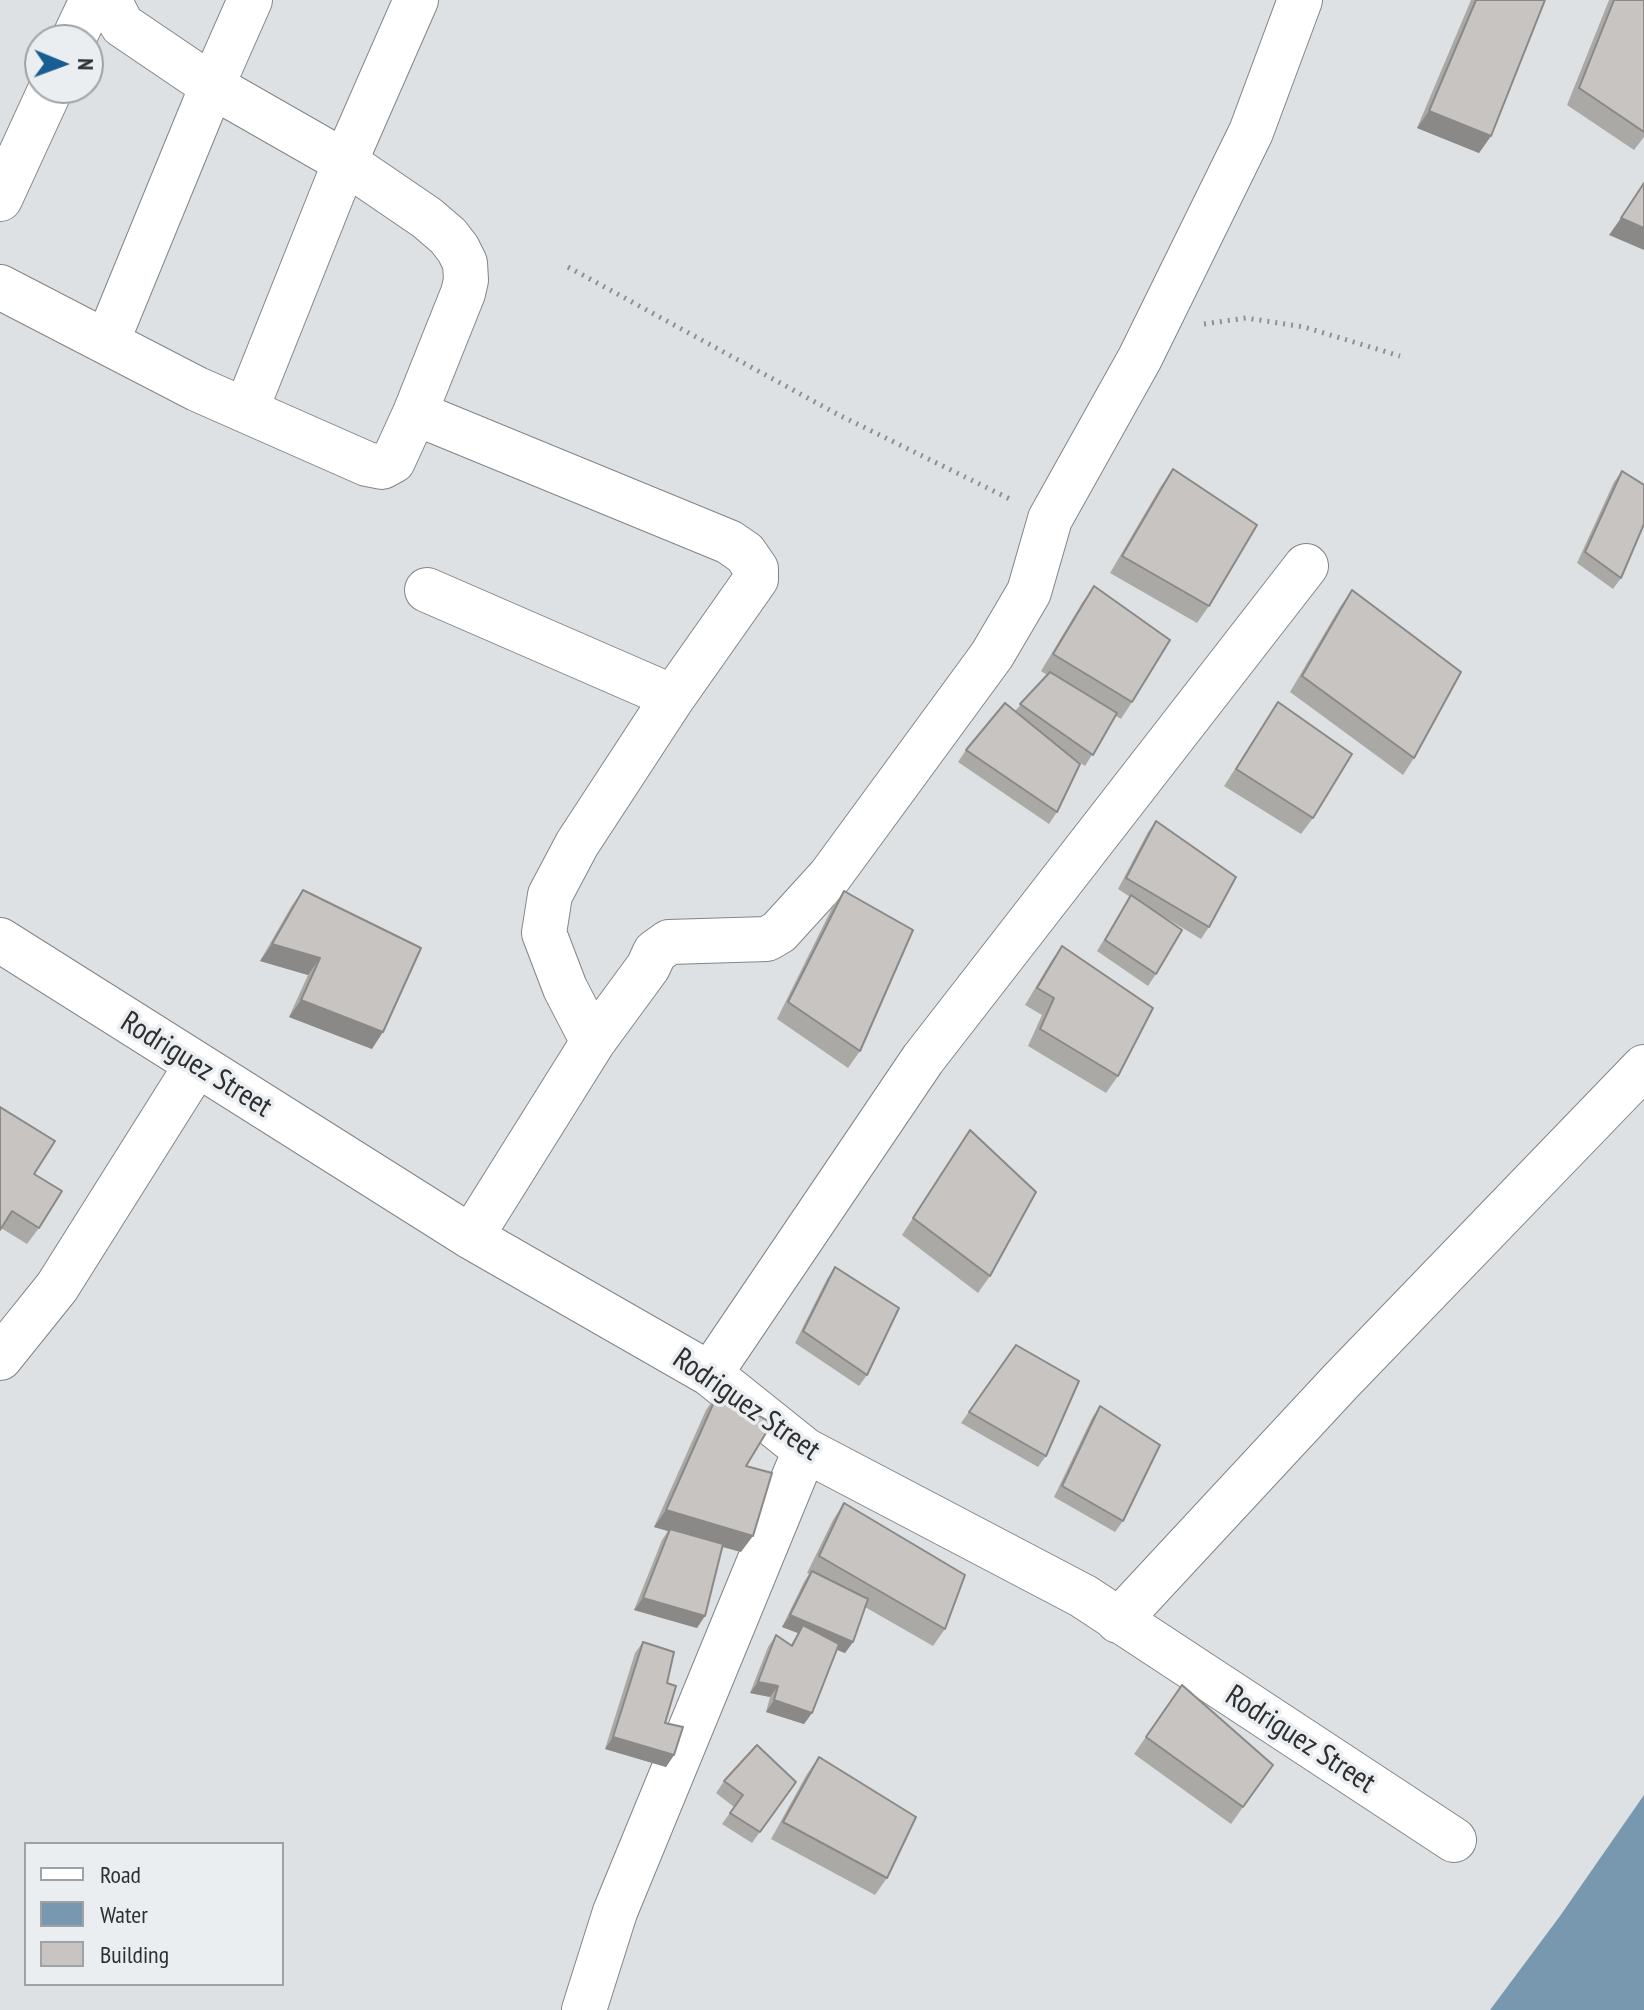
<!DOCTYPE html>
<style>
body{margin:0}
#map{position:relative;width:1644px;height:2010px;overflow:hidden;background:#dee1e3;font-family:"PT Sans Narrow",sans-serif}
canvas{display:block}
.legend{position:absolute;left:24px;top:1842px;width:260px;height:144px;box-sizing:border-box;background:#ebeef1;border:2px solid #9fa2a4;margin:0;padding:10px 14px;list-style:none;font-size:24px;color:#2e2f30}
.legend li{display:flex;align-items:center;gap:16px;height:40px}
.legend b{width:40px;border:2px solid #9fa2a4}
.north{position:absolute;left:24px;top:24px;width:80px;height:80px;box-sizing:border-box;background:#ebeef1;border:2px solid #9fa2a4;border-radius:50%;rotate:91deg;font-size:22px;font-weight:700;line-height:32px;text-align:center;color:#2e2f30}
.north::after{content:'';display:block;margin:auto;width:28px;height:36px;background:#195e92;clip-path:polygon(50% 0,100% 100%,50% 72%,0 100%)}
</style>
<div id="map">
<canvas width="1644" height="2010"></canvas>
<ul class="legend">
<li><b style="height:10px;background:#fff"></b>Road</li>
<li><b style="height:22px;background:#7798ae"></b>Water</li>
<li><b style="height:22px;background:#c7c4c1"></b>Building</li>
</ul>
<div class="north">N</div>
</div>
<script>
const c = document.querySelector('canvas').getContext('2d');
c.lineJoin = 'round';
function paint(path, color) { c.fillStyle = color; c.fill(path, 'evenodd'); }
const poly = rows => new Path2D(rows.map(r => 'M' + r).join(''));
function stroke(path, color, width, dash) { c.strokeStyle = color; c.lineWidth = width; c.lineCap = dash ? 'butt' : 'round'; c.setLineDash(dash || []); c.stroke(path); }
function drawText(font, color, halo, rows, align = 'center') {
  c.font = font + ' "PT Sans Narrow",sans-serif'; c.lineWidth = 7; c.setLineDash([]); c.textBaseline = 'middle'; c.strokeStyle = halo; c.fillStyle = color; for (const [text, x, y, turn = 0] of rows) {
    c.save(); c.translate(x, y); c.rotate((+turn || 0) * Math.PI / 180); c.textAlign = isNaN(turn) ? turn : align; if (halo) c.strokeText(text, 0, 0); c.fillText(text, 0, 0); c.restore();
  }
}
paint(poly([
 [1644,1795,1644,2010,1490,2010,1560,1916]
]), '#7798ae');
const minor = poly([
 [109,0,122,25,212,86,345,162,427,218,448,236,458,249,465,263,466,280,463,293,415,413,729,542,745,553,756,569,756,579,673,697,577,844,550,895,544,933,565,988,593,1042],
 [73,40,92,0],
 [0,199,51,88],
 [0,287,197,389,367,464,382,467,393,461,415,413],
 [107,342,212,86,250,0],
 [246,410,345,162,416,0],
 [427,590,673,697],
 [0,940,471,1237,710,1374,805,1450,1083,1596,1454,1840],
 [471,1237,593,1042,648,967,655,952,669,942,767,939,779,932,830,876,992,655,1029,592,1050,519,1140,358,1251,132,1300,0],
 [0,1358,57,1287,196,1066],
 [710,1374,923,1059,1306,566],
 [1118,1621,1341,1381,1644,1067],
 [584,2010,615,1912,805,1450]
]);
stroke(minor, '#828587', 46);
stroke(poly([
 [568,267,837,414,1014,501],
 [1204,324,1246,318,1304,327,1400,356]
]), '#8d8f90', 5, [2, 6]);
stroke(minor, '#fff', 44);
paint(poly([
 [1471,0,1545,0,1491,136,1479,153,1417,128],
 [1609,0,1644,0,1644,137,1634,150,1567,105],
 [1173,469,1209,606,1197,623,1110,573,1161,486],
 [1622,471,1621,578,1613,589,1577,563,1614,482],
 [1094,586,1132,702,1121,719,1116,716,1085,766,1066,753,1057,812,1049,824,958,762,966,750,1015,711,1047,675,1041,671,1082,603],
 [1352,590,1414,758,1403,775,1290,692,1340,607],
 [1278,702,1313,818,1301,834,1224,786],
 [1156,821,1209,927,1201,939,1161,915,1156,974,1148,986,1097,951,1130,897,1118,889,1148,832],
 [303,890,372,1049,289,1017,308,975,260,961,291,907],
 [844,891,860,1051,848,1068,777,1019,832,908],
 [1062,946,1118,1076,1106,1093,1028,1046,1042,1015,1025,1005,1050,963],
 [970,1130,990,1276,978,1293,902,1235],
 [34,1174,39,1228,27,1244,1,1228],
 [835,1267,867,1375,859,1386,795,1343,827,1279],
 [1016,1345,1046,1456,1038,1467,961,1423],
 [718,1393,746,1466,741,1552,722,1547,697,1628,634,1610,662,1540,668,1531,654,1527,706,1410],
 [1100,1406,1123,1521,1115,1532,1054,1497,1092,1418],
 [844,1503,945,1629,933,1646,865,1607,853,1642,845,1653,837,1650,812,1713,804,1724,766,1712,770,1697,750,1693,768,1647,776,1635,791,1645,798,1633,782,1627,804,1582,809,1574,807,1573,833,1520],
 [643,1642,667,1683,665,1723,674,1755,666,1767,605,1749,635,1653],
 [1182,1685,1273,1765,1231,1824,1134,1754],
 [819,1757,887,1878,875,1895,771,1839,807,1774],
 [724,1781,796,1782,752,1843,722,1824,734,1807,716,1793]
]), '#aba9a6');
paint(poly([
 [1429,111,1491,136,1479,153,1417,128],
 [1621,218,1644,228,1644,250,1609,235],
 [272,944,320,958,308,975,260,961],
 [301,1000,383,1032,372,1049,289,1017],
 [666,1510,753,1536,741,1552,654,1527],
 [643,1598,705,1616,697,1628,634,1610],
 [790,1615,853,1642,845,1653,799,1634,803,1625,798,1633,782,1627],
 [758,1682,778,1686,770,1697,750,1693],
 [774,1700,812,1713,804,1724,766,1712],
 [613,1737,674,1755,666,1767,605,1749]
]), '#8b8987');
const building = poly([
 [1476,0,1545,0,1491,136,1429,111,1476,0],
 [1614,0,1644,0,1644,132,1579,88,1614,0],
 [1644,183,1644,228,1621,218,1644,183],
 [1173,469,1257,525,1209,606,1122,556,1173,469],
 [1622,471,1644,485,1644,524,1621,578,1585,552,1622,471],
 [1094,586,1170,640,1132,702,1053,654,1094,586],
 [1352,590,1461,672,1414,758,1302,676,1352,590],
 [1050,672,1117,713,1093,755,1020,704,1050,672],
 [1278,702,1352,754,1313,818,1236,769,1278,702],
 [1005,703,1080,764,1057,812,966,750,1005,703],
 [1156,821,1236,877,1209,927,1126,878,1156,821],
 [303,890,421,948,383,1032,301,1000,320,958,272,944,303,890],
 [844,891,913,930,860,1051,788,1002,844,891],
 [1131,895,1182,930,1156,974,1105,940,1131,895],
 [1062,946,1153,1008,1118,1076,1040,1029,1054,998,1037,988,1062,946],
 [0,1107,55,1141,34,1174,62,1191,39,1228,12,1211,0,1230,0,1107],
 [970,1130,1036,1192,990,1276,913,1218,970,1130],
 [835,1267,899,1308,867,1375,803,1331,835,1267],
 [1016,1345,1079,1381,1046,1456,969,1412,1016,1345],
 [718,1393,772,1423,746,1466,772,1473,753,1536,666,1510,718,1393],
 [1100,1406,1160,1445,1123,1521,1062,1486,1100,1406],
 [844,1503,965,1575,945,1629,819,1556,844,1503],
 [670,1529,723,1544,705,1616,643,1598,670,1529],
 [812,1571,868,1599,853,1642,790,1615,812,1571],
 [803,1625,839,1644,812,1713,774,1700,778,1686,758,1682,776,1635,792,1646,803,1625],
 [643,1642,674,1652,667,1683,676,1686,665,1723,683,1727,674,1755,613,1737,643,1642],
 [1182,1685,1273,1765,1243,1807,1146,1737,1182,1685],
 [757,1745,796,1782,760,1832,730,1813,743,1795,724,1781,757,1745],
 [819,1757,916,1817,887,1878,783,1822,819,1757]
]);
paint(building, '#c7c4c1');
stroke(building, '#8b8987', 2);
drawText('30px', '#2e2f30', '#ebeef1', [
 ["Rodriguez Street",196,1065,32],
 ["Rodriguez Street",746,1405,35],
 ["Rodriguez Street",1300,1740,33]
]);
</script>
